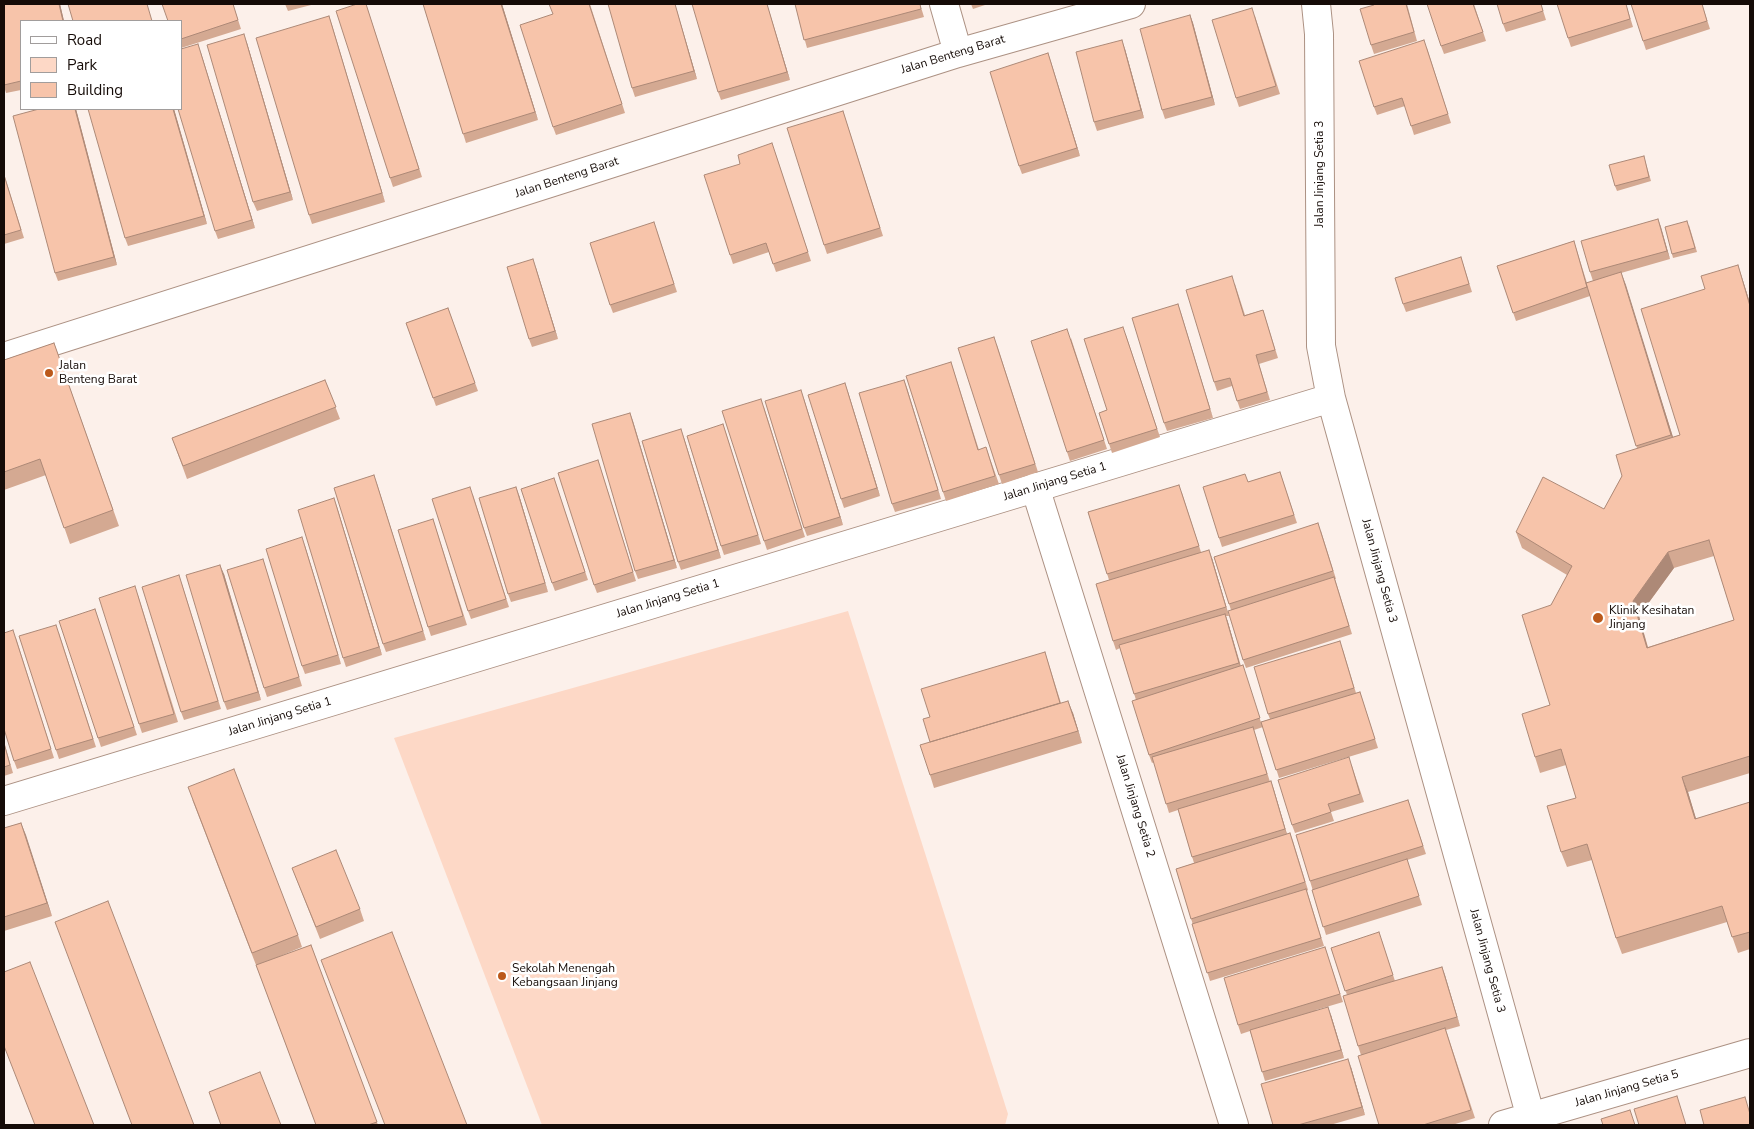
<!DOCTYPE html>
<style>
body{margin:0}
#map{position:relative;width:1754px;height:1129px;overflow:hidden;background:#fcf0ea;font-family:"Nunito Sans",sans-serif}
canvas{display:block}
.frame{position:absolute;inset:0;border:5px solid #150b07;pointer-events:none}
.legend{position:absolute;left:20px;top:20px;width:162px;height:90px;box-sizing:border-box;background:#fff;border:1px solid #a19d9c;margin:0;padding:6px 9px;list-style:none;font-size:15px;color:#150b07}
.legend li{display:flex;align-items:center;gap:10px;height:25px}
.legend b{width:25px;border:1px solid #a19d9c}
</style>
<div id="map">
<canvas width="1754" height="1129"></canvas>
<div class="frame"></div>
<ul class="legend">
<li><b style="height:6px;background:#fff"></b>Road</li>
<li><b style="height:14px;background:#fdd8c6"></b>Park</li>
<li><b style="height:14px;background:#f7c4aa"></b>Building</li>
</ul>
</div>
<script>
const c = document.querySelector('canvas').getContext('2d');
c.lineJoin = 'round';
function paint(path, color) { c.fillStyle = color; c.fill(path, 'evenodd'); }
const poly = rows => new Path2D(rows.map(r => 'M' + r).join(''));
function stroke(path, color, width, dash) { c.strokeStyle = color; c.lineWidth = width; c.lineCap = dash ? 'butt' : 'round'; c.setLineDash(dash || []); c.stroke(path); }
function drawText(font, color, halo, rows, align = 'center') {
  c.font = font + ' "Nunito Sans",sans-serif'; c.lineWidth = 5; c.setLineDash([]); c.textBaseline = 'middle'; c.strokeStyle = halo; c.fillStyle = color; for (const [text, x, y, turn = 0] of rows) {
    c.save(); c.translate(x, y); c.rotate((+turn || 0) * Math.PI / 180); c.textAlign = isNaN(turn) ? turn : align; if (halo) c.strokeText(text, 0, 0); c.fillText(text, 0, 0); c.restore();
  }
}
paint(poly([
 [848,611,1008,1114,1005,1125,542,1125,394,738]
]), '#fdd8c6');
const minor = poly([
 [944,4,958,53],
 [1316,4,1319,34,1321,346,1331,398,1533,1125],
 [4,357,958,53,1131,4],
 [1035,487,1234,1125],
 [4,801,1331,398],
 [1503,1125,1750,1053]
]);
stroke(minor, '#ac9183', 30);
stroke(minor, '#fff', 28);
paint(poly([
 [4,4,60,4,64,21,21,21,21,90,6,93,4,86],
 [233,4,241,29,181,48,181,21],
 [285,4,315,4,288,11],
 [366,4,422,177,393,187,390,178],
 [423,4,502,4,538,120,466,143],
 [590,4,625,113,556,135,553,127,553,14],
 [675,4,697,79,635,97,632,88],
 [767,4,790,80,721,100,718,92],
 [795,4,920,4,924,17,807,48],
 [971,4,988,4,973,9],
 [1374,4,1407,4,1417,41,1374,54,1371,45],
 [1474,4,1486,41,1444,54,1441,46],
 [1541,4,1546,20,1506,32,1503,24],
 [1626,4,1633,27,1571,47,1568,38],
 [1702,4,1710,29,1646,50,1643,41],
 [1190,15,1193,23,1215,105,1165,119,1162,110],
 [329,16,385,202,312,224,309,215],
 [1255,16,1280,94,1239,107,1236,98],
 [247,43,293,200,257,211,253,202],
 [1427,48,1451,123,1414,135,1405,106,1377,115,1374,107],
 [1125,49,1144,118,1097,131,1094,122],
 [201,53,255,228,218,239,215,231],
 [1048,53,1080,156,1022,174,1019,166],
 [39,109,76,109,117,265,58,281,55,273],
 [174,109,207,224,128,246,125,238],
 [843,111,883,236,827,254,824,245],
 [775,152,811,261,776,272,769,252,733,264,730,255],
 [1645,160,1651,181,1617,191,1615,186],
 [4,174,24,238,4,244],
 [1658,219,1670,259,1621,273,1673,437,1680,435,1705,289,1738,265,1750,303,1750,773,1688,792,1696,819,1750,802,1750,949,1738,953,1727,922,1622,954,1616,938,1592,860,1567,867,1561,852,1576,798,1566,765,1540,773,1535,757,1550,705,1551,605,1567,575,1522,548,1516,532,1604,509,1637,448,1590,296,1516,321,1497,266,1574,241,1587,283,1593,281,1590,272],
 [1714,556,1734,620,1648,647,1639,616,1674,568],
 [1689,225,1697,252,1673,258,1672,254],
 [657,231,677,292,613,313,610,305],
 [1461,257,1472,292,1406,312,1403,304],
 [536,268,558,339,532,347,529,339],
 [1235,284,1245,315,1263,310,1278,358,1259,364,1270,400,1240,409,1232,386,1217,391,1214,382],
 [1178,304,1213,418,1167,431,1164,423],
 [448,308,478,391,436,406,406,323],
 [1126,335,1160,437,1112,453,1099,413,1107,410],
 [1071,338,1107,449,1070,461,1067,452],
 [54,343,119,526,70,544,46,475,4,490,4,360],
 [997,345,1038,472,1002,484,999,475],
 [951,362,979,450,986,447,999,484,946,501,943,492],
 [325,380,340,419,187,479,172,438],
 [904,380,941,499,895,512,892,504],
 [848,392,880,496,844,508,841,499],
 [804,399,843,525,807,536,804,528],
 [764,407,805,537,767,550,764,541],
 [630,413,677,568,638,579,635,571],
 [723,424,761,544,724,555,721,546],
 [684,438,721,558,681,570,678,562],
 [598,460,636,581,597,593,594,585],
 [1280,472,1297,523,1222,547,1219,538,1248,482],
 [554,478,588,580,555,591,552,583],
 [377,484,426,640,386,652,383,644],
 [1182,493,1201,552,1212,558,1229,616,1226,616,1241,666,1261,722,1270,719,1268,714,1343,650,1356,693,1360,692,1378,748,1279,778,1263,727,1254,730,1270,782,1271,781,1274,790,1287,834,1290,833,1293,841,1308,890,1307,891,1324,946,1210,981,1176,869,1194,863,1178,810,1169,813,1154,762,1152,763,1149,755,1136,700,1120,648,1116,650,1113,641,1109,580,1088,512],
 [473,495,509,607,471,619,468,611],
 [519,495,548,592,511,602,508,594],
 [337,507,382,655,346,667,343,658],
 [433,519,467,625,431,636,428,627],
 [1321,531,1336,579,1335,579,1352,634,1246,668,1243,660,1231,610,1214,557],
 [305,546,341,664,305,674,302,666],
 [263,559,302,686,267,697,264,688],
 [224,574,261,700,227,710,224,702],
 [182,584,221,709,184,720,181,712],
 [138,595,178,722,142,733,139,724],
 [95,609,137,735,101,747,98,738],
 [59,633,96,747,59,759,56,750],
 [16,638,54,758,17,769,14,761],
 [1045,652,1061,703,1073,713,1082,743,934,788,930,775,930,717],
 [4,742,13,773,4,776],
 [1352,766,1364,802,1331,812,1334,821,1295,833,1292,825],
 [192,799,298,935,302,947,278,957,311,945,378,1125,316,1125,256,965],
 [1408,800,1426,854,1407,860,1422,905,1326,935,1310,881],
 [21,823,52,916,4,931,4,828],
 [292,868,360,909,364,921,320,939],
 [1382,941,1395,981,1442,967,1460,1026,1446,1030,1475,1118,1452,1125,1379,1125,1361,1055,1358,1046,1347,995,1331,948],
 [1325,947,1343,1002,1316,1010,1331,1015,1344,1058,1265,1081,1250,1031,1241,1034,1238,1025],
 [1351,1067,1365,1115,1330,1125,1273,1125]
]), '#d4a992');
paint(poly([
 [59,4,60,4,64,21,63,21],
 [501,4,502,4,538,120,535,112],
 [675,4,697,79,694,71],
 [767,4,790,80,787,72],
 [1190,15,1193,23,1215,105,1212,97],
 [329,16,332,25,385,202,382,193],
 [244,34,247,43,293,200,290,192],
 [1122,40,1125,49,1144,118,1141,110],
 [198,44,201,53,255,228,252,220],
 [1048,53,1051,62,1080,156,1077,148],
 [75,109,76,109,117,265,114,257],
 [173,109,174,109,207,224,204,216],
 [1658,219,1661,227,1670,259,1667,251],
 [533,259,536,268,558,339,555,331],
 [1738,265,1750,303,1750,306],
 [1621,272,1626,285,1676,447,1671,435],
 [1178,304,1181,313,1213,418,1210,409],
 [904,380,907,388,941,499,938,490],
 [845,383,848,392,880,496,877,488],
 [801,390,804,399,843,525,840,517],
 [630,413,633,421,677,568,674,560],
 [723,424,726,433,761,544,758,535],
 [681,429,684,438,721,558,718,550],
 [374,475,377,484,426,640,423,631],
 [516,487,519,495,548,592,545,583],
 [334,498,337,507,382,655,379,647],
 [302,537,305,546,341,664,338,655],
 [1209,550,1212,558,1229,616,1226,607],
 [1668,552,1674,568,1639,616,1652,663,1647,648,1633,601],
 [220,565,224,574,261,700,258,692],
 [1225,614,1228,622,1242,672,1239,663],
 [1068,701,1073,713,1082,743],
 [1682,777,1688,792,1701,835,1695,819],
 [1271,781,1274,790,1288,838,1285,829],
 [21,823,26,835,52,916,47,903],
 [1442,967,1445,975,1460,1026,1457,1017],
 [1328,1007,1331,1015,1344,1058,1341,1050],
 [1348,1059,1351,1067,1365,1115,1362,1107]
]), '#ad8977');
const building = poly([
 [4,4,59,4,63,21,21,21,21,81,4,85,4,4],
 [68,4,147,4,152,21,73,21,68,4],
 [162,4,233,4,238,20,181,39,181,21,168,21,162,4],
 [357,4,366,4,419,169,390,178,336,11,357,4],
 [423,4,501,4,535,112,463,134,423,4],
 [549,4,589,4,622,104,553,127,520,25,553,14,549,4],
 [608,4,675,4,694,71,632,88,608,4],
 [692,4,767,4,787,72,718,92,692,4],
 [795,4,920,4,921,9,804,40,795,4],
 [1374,4,1406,4,1414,32,1371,45,1360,9,1374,5,1374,4],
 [1427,4,1473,4,1483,32,1441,46,1427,4],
 [1497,4,1541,4,1543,11,1503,24,1497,4],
 [1557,4,1626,4,1630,19,1568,38,1557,4],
 [1631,4,1702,4,1707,21,1643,41,1631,4],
 [1252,8,1276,86,1236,98,1212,20,1252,8],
 [1190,15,1212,97,1162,110,1140,29,1190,15],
 [329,16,382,193,309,215,256,38,329,16],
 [244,34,290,192,253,202,207,45,244,34],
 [1122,40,1141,110,1094,122,1076,52,1122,40],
 [1424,40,1448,114,1411,126,1402,98,1374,107,1359,61,1424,40],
 [198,44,252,220,215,231,178,109,181,109,181,49,198,44],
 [1048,53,1077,148,1019,166,990,72,1048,53],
 [39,109,75,109,114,257,55,273,13,116,39,109],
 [88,109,173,109,204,216,125,238,88,109],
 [843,111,880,228,824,245,787,128,843,111],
 [772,143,808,252,773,264,766,243,730,255,704,175,740,164,738,155,772,143],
 [1644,156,1649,177,1615,186,1609,165,1644,156],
 [4,175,21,230,4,235,4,175],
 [1658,219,1667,251,1590,272,1581,241,1658,219],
 [1687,221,1695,248,1672,254,1665,227,1687,221],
 [654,222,674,284,610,305,590,243,654,222],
 [1574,241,1587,287,1513,313,1497,266,1574,241],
 [1461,257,1469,284,1403,304,1395,278,1461,257],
 [533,259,555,331,529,339,507,267,533,259],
 [1738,265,1750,306,1750,756,1682,777,1695,819,1750,802,1750,932,1732,937,1722,906,1616,938,1587,844,1561,852,1547,806,1576,798,1561,749,1535,757,1522,714,1550,705,1522,615,1551,605,1572,566,1516,532,1543,477,1604,509,1622,476,1616,455,1680,435,1641,309,1705,289,1701,276,1738,265],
 [1709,540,1734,620,1647,648,1633,601,1668,552,1709,540],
 [1621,272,1671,435,1636,446,1586,283,1621,272],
 [1232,276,1244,316,1263,310,1275,350,1256,355,1267,392,1237,401,1230,378,1214,382,1186,290,1232,276],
 [1178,304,1210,409,1164,423,1132,318,1178,304],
 [448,308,475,383,433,398,406,323,448,308],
 [1123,327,1157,429,1109,444,1099,413,1107,410,1084,339,1123,327],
 [1067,329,1104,440,1067,452,1031,341,1067,329],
 [994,337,1035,464,999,475,958,348,994,337],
 [54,343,113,510,64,528,40,459,4,472,4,360,54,343],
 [951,362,978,450,986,447,995,476,943,492,906,376,951,362],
 [325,380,336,407,183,466,172,438,325,380],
 [904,380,938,490,892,504,859,393,904,380],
 [845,383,877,488,841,499,808,395,845,383],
 [801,390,840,517,804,528,765,401,801,390],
 [761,399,802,529,764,541,722,411,761,399],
 [630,413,674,560,635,571,592,424,630,413],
 [723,424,758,535,721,546,687,436,723,424],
 [681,429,718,550,678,562,642,441,681,429],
 [598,460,633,572,594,585,558,473,598,460],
 [1280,472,1294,515,1219,538,1203,487,1245,474,1248,482,1280,472],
 [374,475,423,631,383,644,334,488,374,475],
 [554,478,585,572,552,583,521,489,554,478],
 [1179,485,1199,546,1107,574,1088,512,1179,485],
 [470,487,506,599,468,611,432,499,470,487],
 [516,487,545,583,508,594,479,498,516,487],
 [334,498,379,647,343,658,298,510,334,498],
 [433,519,463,616,428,627,398,530,433,519],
 [1318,523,1333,571,1229,604,1214,557,1318,523],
 [302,537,338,655,302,666,266,549,302,537],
 [1209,550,1226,607,1113,641,1096,584,1209,550],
 [263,559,299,677,264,688,227,570,263,559],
 [220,565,258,692,224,702,186,575,220,565],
 [179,575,218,701,181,712,142,587,179,575],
 [1334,577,1349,626,1243,660,1228,611,1334,577],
 [135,586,174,714,139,724,99,598,135,586],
 [95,609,134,727,98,738,59,621,95,609],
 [1225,614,1239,663,1134,694,1119,645,1225,614],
 [56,625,93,739,56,750,19,636,56,625],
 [13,630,51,749,14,761,4,729,4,633,13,630],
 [1340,641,1354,688,1268,714,1254,667,1340,641],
 [1045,652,1060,703,930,742,923,719,930,717,921,689,1045,652],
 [1243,665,1260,718,1149,755,1132,701,1243,665],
 [1360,692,1375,739,1276,770,1261,722,1360,692],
 [1068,701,1078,731,930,775,920,745,1068,701],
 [1253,727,1267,774,1166,804,1152,757,1253,727],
 [4,743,10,765,4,767,4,743],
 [1349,757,1360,794,1328,804,1331,812,1292,825,1278,780,1349,757],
 [234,769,298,935,252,953,188,787,234,769],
 [1271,781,1285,829,1192,857,1178,809,1271,781],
 [1408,800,1423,846,1310,881,1296,835,1408,800],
 [21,823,47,903,4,917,4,828,21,823],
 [1290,833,1305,882,1191,919,1176,869,1290,833],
 [336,850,360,909,316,927,292,868,336,850],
 [1407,859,1419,896,1323,927,1312,890,1407,859],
 [1306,889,1321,938,1207,973,1192,924,1306,889],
 [108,901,194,1125,132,1125,55,922,108,901],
 [392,932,467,1125,385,1125,321,960,392,932],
 [1379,932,1393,975,1345,991,1331,948,1379,932],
 [311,945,377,1122,368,1125,316,1125,256,965,311,945],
 [1325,947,1340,994,1238,1025,1224,978,1325,947],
 [30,962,94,1125,35,1125,4,1046,4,972,30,962],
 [1442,967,1457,1017,1358,1046,1343,996,1442,967],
 [1328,1007,1341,1050,1262,1072,1250,1030,1328,1007],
 [1445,1028,1471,1110,1423,1125,1379,1125,1358,1056,1445,1028],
 [1348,1059,1362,1107,1298,1125,1273,1125,1261,1084,1348,1059],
 [260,1072,281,1125,221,1125,209,1092,260,1072],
 [1677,1096,1686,1125,1639,1125,1634,1109,1677,1096],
 [1745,1097,1750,1114,1750,1125,1704,1125,1700,1110,1745,1097],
 [1630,1110,1635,1125,1603,1125,1601,1119,1630,1110]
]);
paint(building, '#f7c4aa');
stroke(building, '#ad8977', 1);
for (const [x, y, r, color] of [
 [49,373,5,"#bb591b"],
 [1598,618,6,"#bb591b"],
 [502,976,5,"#bb591b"]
]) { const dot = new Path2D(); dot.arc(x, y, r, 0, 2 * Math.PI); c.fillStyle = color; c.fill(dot); stroke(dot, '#fff', 2); }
drawText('12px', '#150b07', '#fff', [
 ["Jalan Benteng Barat",953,55,-17],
 ["Jalan Jinjang Setia 3",1320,174,-90],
 ["Jalan Benteng Barat",567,178,-18],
 ["Jalan Jinjang Setia 1",1055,482,-17],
 ["Jalan Jinjang Setia 3",1379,571,75],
 ["Jalan Jinjang Setia 1",668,599,-17],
 ["Jalan Jinjang Setia 1",280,717,-17],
 ["Jalan Jinjang Setia 2",1135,806,73],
 ["Jalan Jinjang Setia 3",1487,961,75],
 ["Jalan Jinjang Setia 5",1627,1089,-16]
]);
drawText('12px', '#150b07', '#fff', [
 ["Jalan",59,366],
 ["Benteng Barat",59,380],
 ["Klinik Kesihatan",1609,611],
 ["Jinjang",1609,625],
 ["Sekolah Menengah",512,969],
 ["Kebangsaan Jinjang",512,983]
], 'left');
</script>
